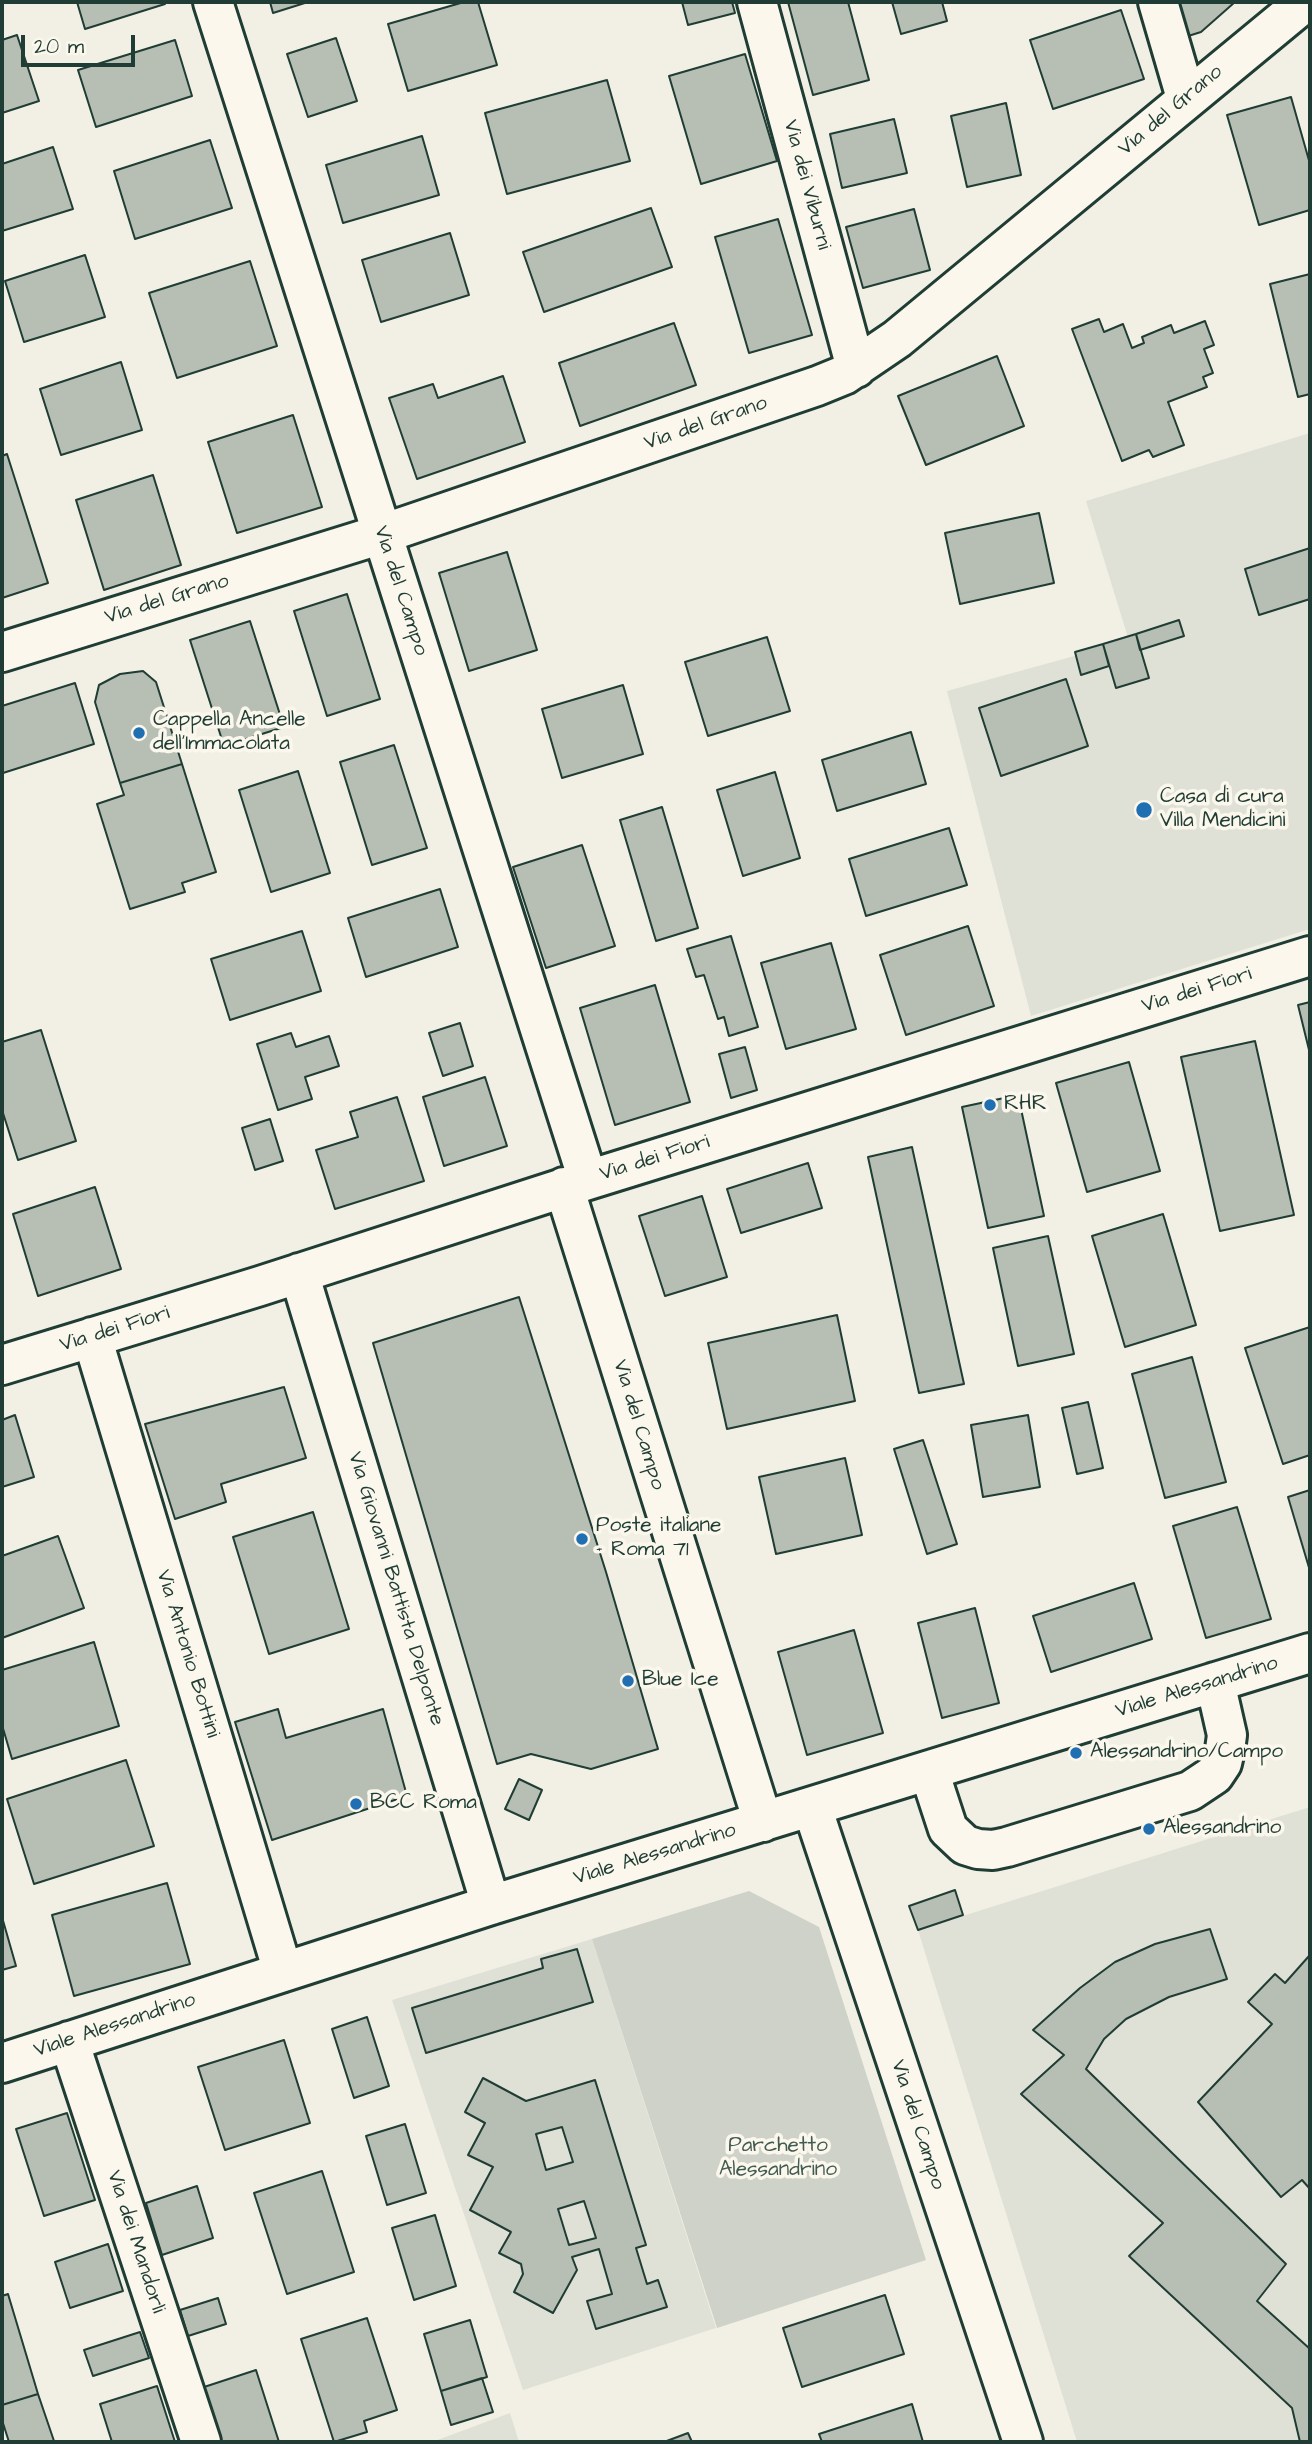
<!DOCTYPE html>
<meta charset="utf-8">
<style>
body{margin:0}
#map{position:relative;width:1312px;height:2444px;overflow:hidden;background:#f2f0e5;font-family:"Architects Daughter",sans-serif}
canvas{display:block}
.frame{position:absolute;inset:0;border:4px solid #1f3d34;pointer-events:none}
.scale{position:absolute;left:21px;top:35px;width:114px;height:32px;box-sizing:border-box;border:4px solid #1f3d34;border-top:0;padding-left:9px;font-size:21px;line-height:24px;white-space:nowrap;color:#1f3d34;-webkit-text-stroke:5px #fbf7ec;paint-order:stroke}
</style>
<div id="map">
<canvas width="1312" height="2444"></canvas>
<div class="frame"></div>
<div class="scale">20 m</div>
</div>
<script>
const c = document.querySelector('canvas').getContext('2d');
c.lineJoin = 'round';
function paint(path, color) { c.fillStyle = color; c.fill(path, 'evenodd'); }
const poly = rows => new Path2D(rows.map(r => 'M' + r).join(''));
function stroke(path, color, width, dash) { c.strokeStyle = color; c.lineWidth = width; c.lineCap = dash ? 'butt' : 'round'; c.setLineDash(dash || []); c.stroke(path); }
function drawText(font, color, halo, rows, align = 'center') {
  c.font = font + ' "Architects Daughter",sans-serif'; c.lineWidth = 7; c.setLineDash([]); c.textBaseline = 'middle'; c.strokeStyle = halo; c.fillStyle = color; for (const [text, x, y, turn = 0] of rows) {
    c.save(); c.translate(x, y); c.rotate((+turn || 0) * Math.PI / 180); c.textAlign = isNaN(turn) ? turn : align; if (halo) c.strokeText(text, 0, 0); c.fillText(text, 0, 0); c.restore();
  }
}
paint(poly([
 [1310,433,1310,929,1031,1016,947,691,1129,641,1086,501],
 [1310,1807,1310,2442,1077,2442,918,1930],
 [592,1939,716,2328,523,2390,392,2000],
 [510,2413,519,2442,432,2442]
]), '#e0e1d6');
paint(poly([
 [749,1891,819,1927,926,2260,717,2328,592,1939]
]), '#cfd2c8');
const building = poly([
 [77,2,165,2,165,4,85,29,77,2],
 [270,2,308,2,273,13,270,2],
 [464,2,478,2,497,65,408,91,388,24,464,2],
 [682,2,732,2,735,13,688,25,682,2],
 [788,2,848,2,869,80,813,95,788,2],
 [892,2,942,2,947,21,901,34,892,2],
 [1173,2,1235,2,1201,32,1185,37,1173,2],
 [1121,10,1144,79,1053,109,1030,40,1121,10],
 [17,35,39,101,2,113,2,40,17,35],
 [336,38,357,101,308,117,287,54,336,38],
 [175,40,192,96,96,127,78,70,175,40],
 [745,54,777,161,701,184,669,76,745,54],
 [607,80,630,161,507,194,485,113,607,80],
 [1291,97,1310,164,1310,210,1259,225,1227,115,1291,97],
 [1006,103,1021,175,967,187,951,116,1006,103],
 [894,119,907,173,842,188,830,134,894,119],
 [422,136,439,195,343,223,326,165,422,136],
 [210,140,232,208,135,239,114,171,210,140],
 [53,147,73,209,2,231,2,164,53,147],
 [651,208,672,267,544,312,523,252,651,208],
 [914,209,930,270,863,288,846,227,914,209],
 [778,219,812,335,749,353,715,237,778,219],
 [450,233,469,295,381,322,362,260,450,233],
 [85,255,105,317,24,342,5,281,85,255],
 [250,261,277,346,177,378,149,293,250,261],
 [1310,274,1310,394,1298,397,1270,284,1310,274],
 [1099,319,1104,332,1123,324,1132,348,1144,343,1142,337,1171,325,1174,333,1205,321,1214,345,1204,349,1213,373,1203,377,1207,387,1168,402,1184,445,1153,457,1149,450,1122,461,1072,329,1099,319],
 [674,323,696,385,580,426,559,363,674,323],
 [997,356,1024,426,926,465,898,396,997,356],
 [121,362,142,430,61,455,40,389,121,362],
 [503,376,525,442,417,479,389,398,433,384,438,398,503,376],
 [293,415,322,507,237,533,208,442,293,415],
 [7,454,48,583,2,598,2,456,7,454],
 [153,475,181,565,104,590,76,500,153,475],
 [1039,513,1054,583,960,604,945,533,1039,513],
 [1310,548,1310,599,1259,615,1245,569,1310,548],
 [507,552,537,650,469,671,439,573,507,552],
 [347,594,380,699,327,716,294,611,347,594],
 [1179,620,1184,636,1140,650,1136,634,1179,620],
 [250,621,284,727,224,746,190,640,250,621],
 [1136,634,1149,678,1116,688,1103,644,1136,634],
 [767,637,790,711,708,736,685,662,767,637],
 [1103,644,1109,666,1081,675,1075,652,1103,644],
 [143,671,156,682,182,764,120,783,95,702,99,685,120,674,143,671],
 [1066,679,1088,746,1001,776,979,708,1066,679],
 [75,683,94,744,3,773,2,706,75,683],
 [623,685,643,754,562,778,542,709,623,685],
 [911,732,926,784,837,811,822,760,911,732],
 [394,745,427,848,372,865,340,762,394,745],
 [182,764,216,872,182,883,185,892,130,909,97,804,124,795,120,783,182,764],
 [298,771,330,873,271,892,239,790,298,771],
 [775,772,800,858,743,876,717,790,775,772],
 [662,807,698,928,656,941,620,820,662,807],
 [949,828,967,885,866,916,849,859,949,828],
 [582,845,615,946,546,968,513,867,582,845],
 [440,889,458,947,366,977,348,918,440,889],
 [968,926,994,1006,906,1035,880,955,968,926],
 [302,931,321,991,230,1020,211,959,302,931],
 [731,936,758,1027,729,1036,724,1017,718,1019,704,975,696,977,687,949,731,936],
 [831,943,856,1029,786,1049,761,963,831,943],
 [655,985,690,1102,615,1125,580,1008,655,985],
 [1310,1002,1310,1054,1298,1005,1310,1002],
 [460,1023,473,1066,443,1076,429,1033,460,1023],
 [41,1030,76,1141,18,1160,2,1110,2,1042,41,1030],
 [291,1033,296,1047,329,1036,339,1066,305,1077,312,1099,278,1110,257,1044,291,1033],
 [1255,1041,1294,1215,1220,1231,1181,1057,1255,1041],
 [745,1047,757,1090,731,1098,719,1054,745,1047],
 [1129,1062,1160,1171,1087,1192,1056,1083,1129,1062],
 [485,1077,507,1146,444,1166,423,1097,485,1077],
 [1018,1095,1044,1216,988,1228,962,1107,1018,1095],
 [397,1097,424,1181,335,1209,316,1150,358,1137,350,1112,397,1097],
 [270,1119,283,1161,255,1170,242,1128,270,1119],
 [912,1147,964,1384,919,1393,868,1157,912,1147],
 [808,1163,822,1208,741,1233,727,1189,808,1163],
 [95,1187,121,1269,38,1296,13,1214,95,1187],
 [702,1196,727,1277,665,1296,639,1216,702,1196],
 [1163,1214,1196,1325,1125,1347,1092,1236,1163,1214],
 [1048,1236,1074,1354,1018,1366,993,1248,1048,1236],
 [519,1297,606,1572,658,1749,591,1769,531,1754,497,1764,373,1343,519,1297],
 [837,1315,855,1401,727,1429,708,1343,837,1315],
 [1310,1327,1310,1455,1283,1464,1245,1348,1310,1327],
 [1192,1357,1226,1482,1165,1498,1132,1374,1192,1357],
 [284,1387,306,1458,221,1484,226,1502,175,1519,145,1424,284,1387],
 [1088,1402,1103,1468,1077,1474,1062,1408,1088,1402],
 [15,1415,34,1477,2,1487,2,1420,15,1415],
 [1028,1415,1040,1487,983,1497,971,1425,1028,1415],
 [923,1440,957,1544,927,1554,894,1449,923,1440],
 [845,1458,862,1535,776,1554,759,1477,845,1458],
 [1310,1490,1310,1571,1288,1497,1310,1490],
 [1237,1507,1271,1619,1206,1638,1173,1526,1237,1507],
 [313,1512,349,1629,269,1654,233,1537,313,1512],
 [58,1536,84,1608,2,1638,2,1556,58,1536],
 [1134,1583,1152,1639,1051,1672,1033,1616,1134,1583],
 [975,1608,999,1703,942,1718,918,1623,975,1608],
 [854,1630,883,1733,807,1755,778,1652,854,1630],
 [94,1642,119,1726,12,1759,2,1725,2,1670,94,1642],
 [278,1709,286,1738,383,1709,407,1796,272,1840,235,1722,278,1709],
 [126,1760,154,1846,34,1884,7,1799,126,1760],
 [519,1779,542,1790,529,1820,505,1809,519,1779],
 [167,1883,190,1964,74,1996,52,1915,167,1883],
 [955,1890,963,1915,918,1930,909,1906,955,1890],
 [2,1917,16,1966,2,1970,2,1917],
 [1210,1929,1227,1979,1169,1997,1126,2019,1104,2039,1086,2069,1286,2264,1257,2301,1310,2349,1310,2442,1300,2442,1292,2408,1129,2256,1163,2223,1021,2094,1064,2055,1033,2030,1080,1988,1115,1962,1155,1944,1210,1929],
 [577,1949,593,2002,426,2053,412,2008,543,1968,541,1959,577,1949],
 [1309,1956,1310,2189,1302,2180,1281,2197,1198,2102,1272,2024,1248,2002,1275,1974,1285,1983,1309,1956],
 [367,2017,389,2086,354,2098,332,2029,367,2017],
 [284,2040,310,2123,225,2150,198,2067,284,2040],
 [483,2078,526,2101,595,2080,646,2245,636,2248,647,2284,658,2280,667,2307,596,2329,587,2301,612,2294,599,2249,572,2257,577,2270,553,2313,514,2292,523,2274,521,2264,499,2253,511,2232,470,2210,493,2167,468,2155,485,2123,465,2112,483,2078],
 [562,2127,573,2162,546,2170,536,2134,562,2127],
 [584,2201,596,2238,569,2245,558,2209,584,2201],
 [67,2113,95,2200,44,2216,16,2129,67,2113],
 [405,2124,426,2193,387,2205,366,2136,405,2124],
 [322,2171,354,2272,287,2294,254,2193,322,2171],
 [197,2186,213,2238,162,2255,146,2203,197,2186],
 [435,2215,456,2286,414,2300,392,2228,435,2215],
 [108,2244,123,2291,70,2308,55,2262,108,2244],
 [8,2294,38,2394,2,2405,2,2296,8,2294],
 [885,2295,904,2354,802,2387,783,2328,885,2295],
 [218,2298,226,2324,188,2336,180,2310,218,2298],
 [367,2318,397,2410,364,2421,367,2432,334,2442,301,2339,367,2318],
 [470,2320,487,2377,441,2391,424,2334,470,2320],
 [140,2332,149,2358,93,2376,84,2350,140,2332],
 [256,2370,279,2442,214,2442,198,2389,256,2370],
 [482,2378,493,2412,451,2425,441,2391,482,2378],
 [157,2386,175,2442,112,2442,100,2404,157,2386],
 [38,2394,54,2441,9,2442,2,2420,2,2405,38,2394],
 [912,2404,923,2442,822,2442,819,2434,912,2404],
 [688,2433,692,2442,664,2442,688,2433]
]);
paint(building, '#b7beb3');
stroke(building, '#1f3d34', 2);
const minor = poly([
 [213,2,588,1180],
 [757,2,856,368],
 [1158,2,1186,98],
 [2,652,382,534,817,386,844,375,897,339,1305,2],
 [564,1187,763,1822],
 [299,1273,491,1905],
 [92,1337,283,1972],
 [2,1365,260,1286,588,1180,1310,956],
 [929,1771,948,1829,965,1845,978,1849,993,1850,1007,1847,1190,1791,1214,1775,1222,1763,1225,1750,1227,1735,1215,1682],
 [812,1807,1023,2442],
 [69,2041,201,2442],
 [2,2063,491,1905,1310,1653]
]);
stroke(minor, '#1f3d34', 44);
stroke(minor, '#fbf7ec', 38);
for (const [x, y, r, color] of [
 [139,733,7,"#1f6fb2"],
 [1144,810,9,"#1f6fb2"],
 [990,1105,7,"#1f6fb2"],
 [582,1539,7,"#1f6fb2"],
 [628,1681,7,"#1f6fb2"],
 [1076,1753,7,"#1f6fb2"],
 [356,1804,7,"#1f6fb2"],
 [1149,1829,7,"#1f6fb2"]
]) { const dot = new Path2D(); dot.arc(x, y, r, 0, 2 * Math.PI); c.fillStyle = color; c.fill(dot); stroke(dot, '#fbf7ec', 2.5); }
drawText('21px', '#1f3d34', '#fbf7ec', [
 ["Via del Grano",1171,111,-40],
 ["Via dei Viburni",806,185,75],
 ["Via del Grano",706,424,-19],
 ["Via del Campo",400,591,72],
 ["Via del Grano",167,600,-17],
 ["Via dei Fiori",1197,991,-17],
 ["Via dei Fiori",655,1159,-17],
 ["Via dei Fiori",115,1330,-17],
 ["Via del Campo",638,1425,73],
 ["Via Giovanni Battista Delponte",395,1589,73],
 ["Via Antonio Bottini",187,1654,73],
 ["Viale Alessandrino",1197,1688,-17],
 ["Viale Alessandrino",655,1855,-17],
 ["Viale Alessandrino",115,2026,-18],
 ["Via del Campo",917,2125,72],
 ["Via dei Mandorli",135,2242,72]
]);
drawText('21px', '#1f3d34', '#fbf7ec', [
 ["Cappella Ancelle",153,721],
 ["dell'Immacolata",153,745],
 ["Casa di cura",1160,798],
 ["Villa Mendicini",1160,822],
 ["RHR",1004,1105],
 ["Poste italiane",596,1527],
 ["– Roma 71",596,1551],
 ["Blue Ice",642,1681],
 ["Alessandrino/Campo",1090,1753],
 ["BCC Roma",370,1804],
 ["Alessandrino",1163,1829]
], 'left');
drawText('21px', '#425b52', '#fbf7ec', [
 ["Parchetto",778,2147],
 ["Alessandrino",778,2171]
]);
</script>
